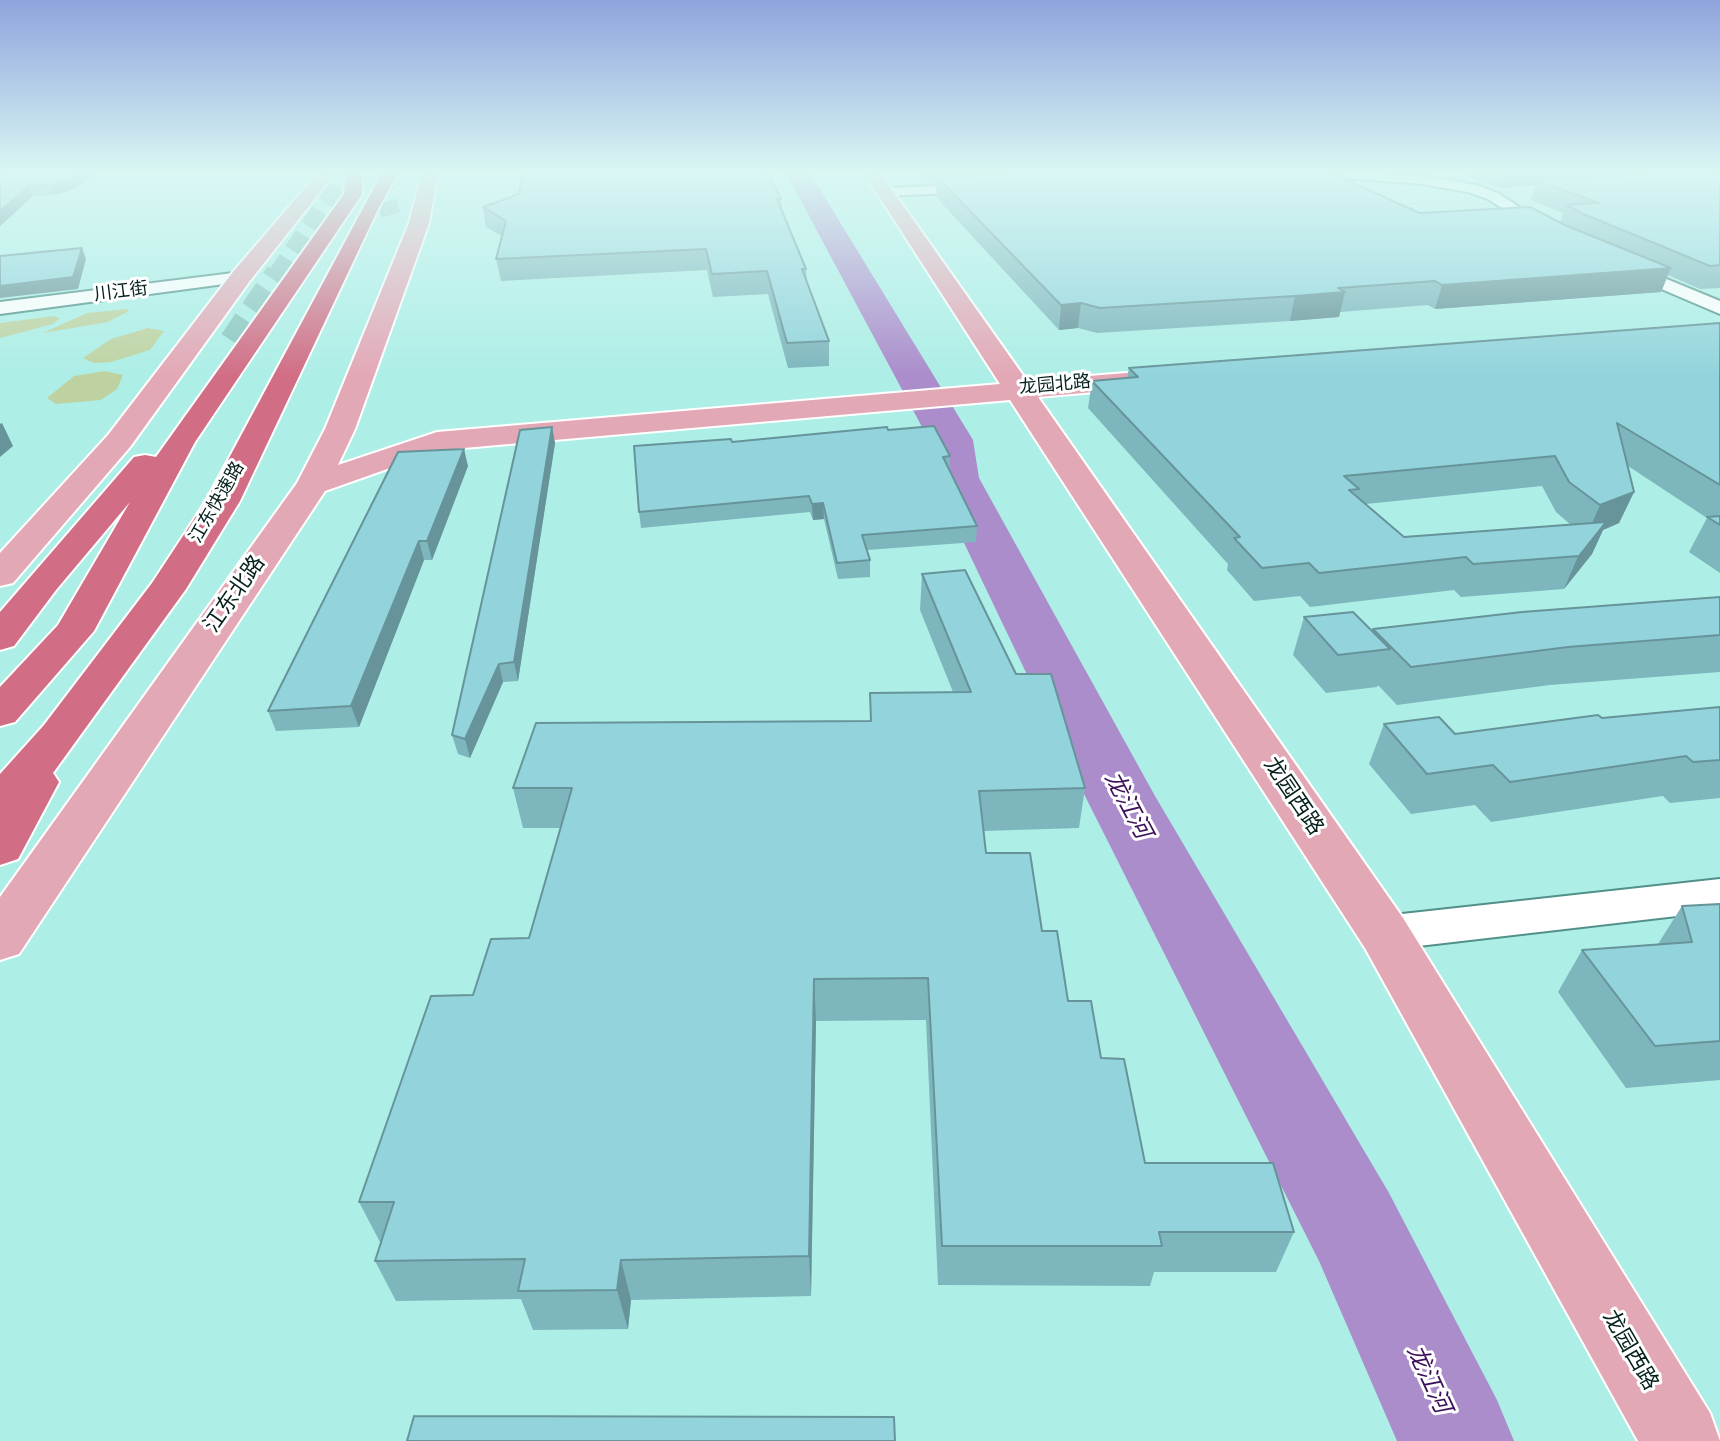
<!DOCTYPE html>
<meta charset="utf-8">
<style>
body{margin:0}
canvas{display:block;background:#adeee6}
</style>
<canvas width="1720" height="1441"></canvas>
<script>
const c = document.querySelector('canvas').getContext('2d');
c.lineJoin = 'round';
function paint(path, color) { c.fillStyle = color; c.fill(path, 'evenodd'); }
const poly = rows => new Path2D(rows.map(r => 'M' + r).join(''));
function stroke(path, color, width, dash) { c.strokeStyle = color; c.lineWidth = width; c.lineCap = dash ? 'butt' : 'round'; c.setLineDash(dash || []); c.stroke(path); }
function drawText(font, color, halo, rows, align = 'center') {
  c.font = font + ' "Source Sans 3","Noto Sans SC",sans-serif'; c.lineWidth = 6; c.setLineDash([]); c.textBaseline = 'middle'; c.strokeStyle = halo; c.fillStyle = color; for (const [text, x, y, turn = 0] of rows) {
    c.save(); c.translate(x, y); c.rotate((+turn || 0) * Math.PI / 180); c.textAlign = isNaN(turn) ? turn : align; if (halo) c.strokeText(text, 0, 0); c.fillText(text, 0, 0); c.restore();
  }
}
paint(poly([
 [127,309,129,311,108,322,43,333,87,313],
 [54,316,60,318,53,324,0,338,0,323],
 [148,328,164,331,150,350,111,362,94,363,83,358,111,339],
 [105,371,123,375,117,389,101,400,56,404,47,398,74,376]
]), '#bed2a1');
paint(poly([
 [786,173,810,173,973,440,979,478,1155,796,1389,1193,1497,1400,1514,1441,1397,1441,1319,1261,1085,796,933,478,929,440,786,173]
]), '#ab8dcb');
stroke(poly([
 [380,173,391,215],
 [277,275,346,173]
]), '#8bc5be', 19, [19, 10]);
stroke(poly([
 [232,341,278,273]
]), '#8bc5be', 25, [25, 12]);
const minor = poly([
 [1326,173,1423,176,1476,185,1498,193,1558,233,1550,238,1544,236,1488,199,1468,192,1423,184,1333,177,1326,173],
 [985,184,990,185,990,191,887,196,880,192,887,188,985,184],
 [1618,259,1720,301,1720,314,1612,268,1609,264,1612,260,1618,259],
 [241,272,247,273,250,277,247,281,0,314,0,302,241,272],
 [1720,879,1720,911,1384,950,1368,945,1362,933,1368,921,1384,916,1720,879]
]);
const major = poly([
 [318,173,335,173,249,282,130,447,13,583,0,586,0,553,108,435,233,272,318,173],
 [422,173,438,173,429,223,355,429,338,465,437,432,1000,384,864,173,880,173,1027,381,1151,371,1161,373,1165,379,1161,385,1151,387,1038,397,1403,918,1710,1413,1720,1441,1638,1441,1365,948,1010,400,441,450,325,491,19,954,0,960,0,897,297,483,325,429,409,223,422,173]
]);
const highway = poly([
 [346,173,362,173,362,194,195,442,94,631,15,722,0,726,0,687,58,625,130,502,56,590,14,646,0,650,0,612,134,457,145,455,156,457,344,194,346,173],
 [382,173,398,173,378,209,240,501,186,589,53,773,59,782,18,859,0,865,0,774,44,725,152,583,206,501,382,173]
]);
stroke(minor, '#52918a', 4);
stroke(major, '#fff', 4);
stroke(highway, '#fff', 4);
paint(minor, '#fff');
paint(major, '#e3a8b6');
paint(highway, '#d16e85');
paint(poly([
 [0,173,98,173,69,191,55,195,33,196,0,226],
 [523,173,773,173,773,185,781,199,782,211,806,269,807,281,829,341,829,366,788,368,768,294,713,297,707,270,501,281,496,259,502,236,486,227,483,207,519,194],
 [915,173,1345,173,1344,178,1419,213,1560,222,1563,213,1531,200,1536,185,1498,188,1464,175,1410,173,1720,173,1720,288,1700,289,1668,275,1661,292,1435,309,1428,305,1340,312,1339,317,1290,321,1097,333,1078,328,1059,330,936,197,937,183,924,183],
 [1720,323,1720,573,1689,552,1707,518,1628,466,1634,492,1619,523,1603,530,1592,554,1564,589,1461,597,1454,590,1310,607,1300,596,1254,601,1227,570,1228,564,1088,408,1092,381,1127,378,1129,368],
 [1542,486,1556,512,1571,525,1404,537,1366,504],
 [552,427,555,443,518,681,503,682,470,758,458,754,452,735],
 [732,442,950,456,950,470,977,526,976,542,867,550,870,560,870,577,838,579,824,519,813,520,810,512,641,528,639,512],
 [468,466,432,560,424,560,359,727,276,731,268,711],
 [922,574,1016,674,1085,788,1079,828,983,831,986,853,1042,931,1068,1001,1101,1058,1145,1163,1294,1232,1276,1272,1154,1272,1150,1286,938,1285,926,1020,816,1021,811,1296,631,1300,628,1329,533,1330,521,1299,396,1301,375,1261,381,1242,380,1242,359,1202,473,995,529,938,561,828,523,828,513,788,870,721,870,693,953,692,920,610],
 [1720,597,1720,672,1550,685,1397,705,1378,685,1377,687,1326,693,1293,655,1304,617,1373,631,1373,629],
 [1720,707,1720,798,1670,803,1663,796,1491,822,1475,805,1411,814,1369,764,1384,724,1455,734,1602,718],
 [1720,904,1720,1080,1626,1088,1558,992,1582,950,1658,944,1682,906]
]), '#7eb6bd');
paint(poly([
 [79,173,98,173,69,191,55,195,51,185],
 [1503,173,1720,173,1538,181,1536,185,1498,188],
 [29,186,33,196,0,226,0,211],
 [82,248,86,259,78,289,0,298,0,286],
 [1671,268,1661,292,1435,309,1442,285],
 [1345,292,1339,317,1290,321,1295,296],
 [1081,303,1078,328,1059,330,1061,305],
 [2,423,13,446,0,457,0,424],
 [552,427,555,443,518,681,514,662],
 [464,449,468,466,432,560,427,541],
 [1634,492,1619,523,1603,530,1592,554,1564,589,1600,505],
 [823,503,824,519,813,520,812,504],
 [419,541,424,560,359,727,351,706],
 [499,664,503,682,470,758,465,739],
 [814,979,816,1021,811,1296,809,1256],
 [621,1260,631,1300,628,1329,617,1290]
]), '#67949a');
const building = poly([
 [0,173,79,173,65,181,51,185,29,186,0,211,0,173],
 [523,173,767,173,781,199,777,199,806,269,802,269,829,341,787,343,767,271,712,274,706,249,496,259,506,221,483,207,519,194,523,173],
 [1029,173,1332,173,1419,213,1530,207,1567,226,1671,268,1442,285,1435,281,1338,288,1345,292,1295,296,1100,308,1081,303,1061,305,937,177,1029,173],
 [1662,173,1720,173,1720,265,1710,266,1581,213,1566,205,1599,203,1538,181,1662,173],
 [82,248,73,277,0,286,0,256,82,248],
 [1720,323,1720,485,1617,423,1634,492,1600,505,1569,482,1555,456,1344,476,1359,489,1349,490,1404,537,1606,522,1579,556,1473,564,1466,557,1319,573,1309,563,1262,568,1234,538,1240,537,1092,381,1138,377,1129,368,1720,323],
 [934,426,950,456,943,457,977,526,862,535,870,560,837,563,823,503,812,504,809,496,639,512,634,446,731,439,732,442,887,427,888,430,934,426],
 [552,427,514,662,499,664,465,739,452,735,520,430,552,427],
 [464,449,427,541,419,541,351,706,268,711,398,452,464,449],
 [1720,516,1720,525,1707,517,1720,516],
 [965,570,1016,674,1051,674,1085,788,979,791,986,853,1030,853,1042,931,1057,931,1068,1001,1091,1001,1101,1058,1124,1059,1145,1163,1273,1163,1294,1232,1159,1232,1162,1246,942,1246,928,978,814,979,809,1256,621,1260,617,1290,518,1291,525,1259,375,1261,394,1202,359,1202,431,996,473,995,491,939,529,938,572,788,513,788,536,723,871,721,870,693,971,692,922,574,965,570],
 [1720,597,1720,635,1568,647,1411,667,1373,629,1522,612,1720,597],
 [1353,612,1390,649,1338,655,1304,617,1353,612],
 [1720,707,1720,760,1693,762,1686,756,1510,782,1493,765,1427,774,1384,724,1439,717,1455,734,1598,715,1602,718,1720,707],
 [1720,904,1720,1041,1655,1046,1582,950,1692,942,1682,906,1720,904],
 [414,1416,894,1417,895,1441,407,1441,414,1416]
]);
paint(building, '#93d4dc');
stroke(building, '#67949a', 2);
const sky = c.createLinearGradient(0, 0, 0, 375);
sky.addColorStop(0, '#8fa4dc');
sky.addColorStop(0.46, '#daf7f4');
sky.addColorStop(1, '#daf7f400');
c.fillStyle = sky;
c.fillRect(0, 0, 1720, 375);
drawText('18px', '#05201d', '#fff', [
 ["川江街",121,293,-7],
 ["龙园北路",1055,386,-5],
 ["江东快速路",218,503,-60]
]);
drawText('22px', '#05201d', '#fff', [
 ["江东北路",236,595,-55],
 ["龙园西路",1292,797,56],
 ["龙园西路",1629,1351,60]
]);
drawText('italic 24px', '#3c105b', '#fff', [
 ["龙江河",1126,806,62],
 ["龙江河",1427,1380,65]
]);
</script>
